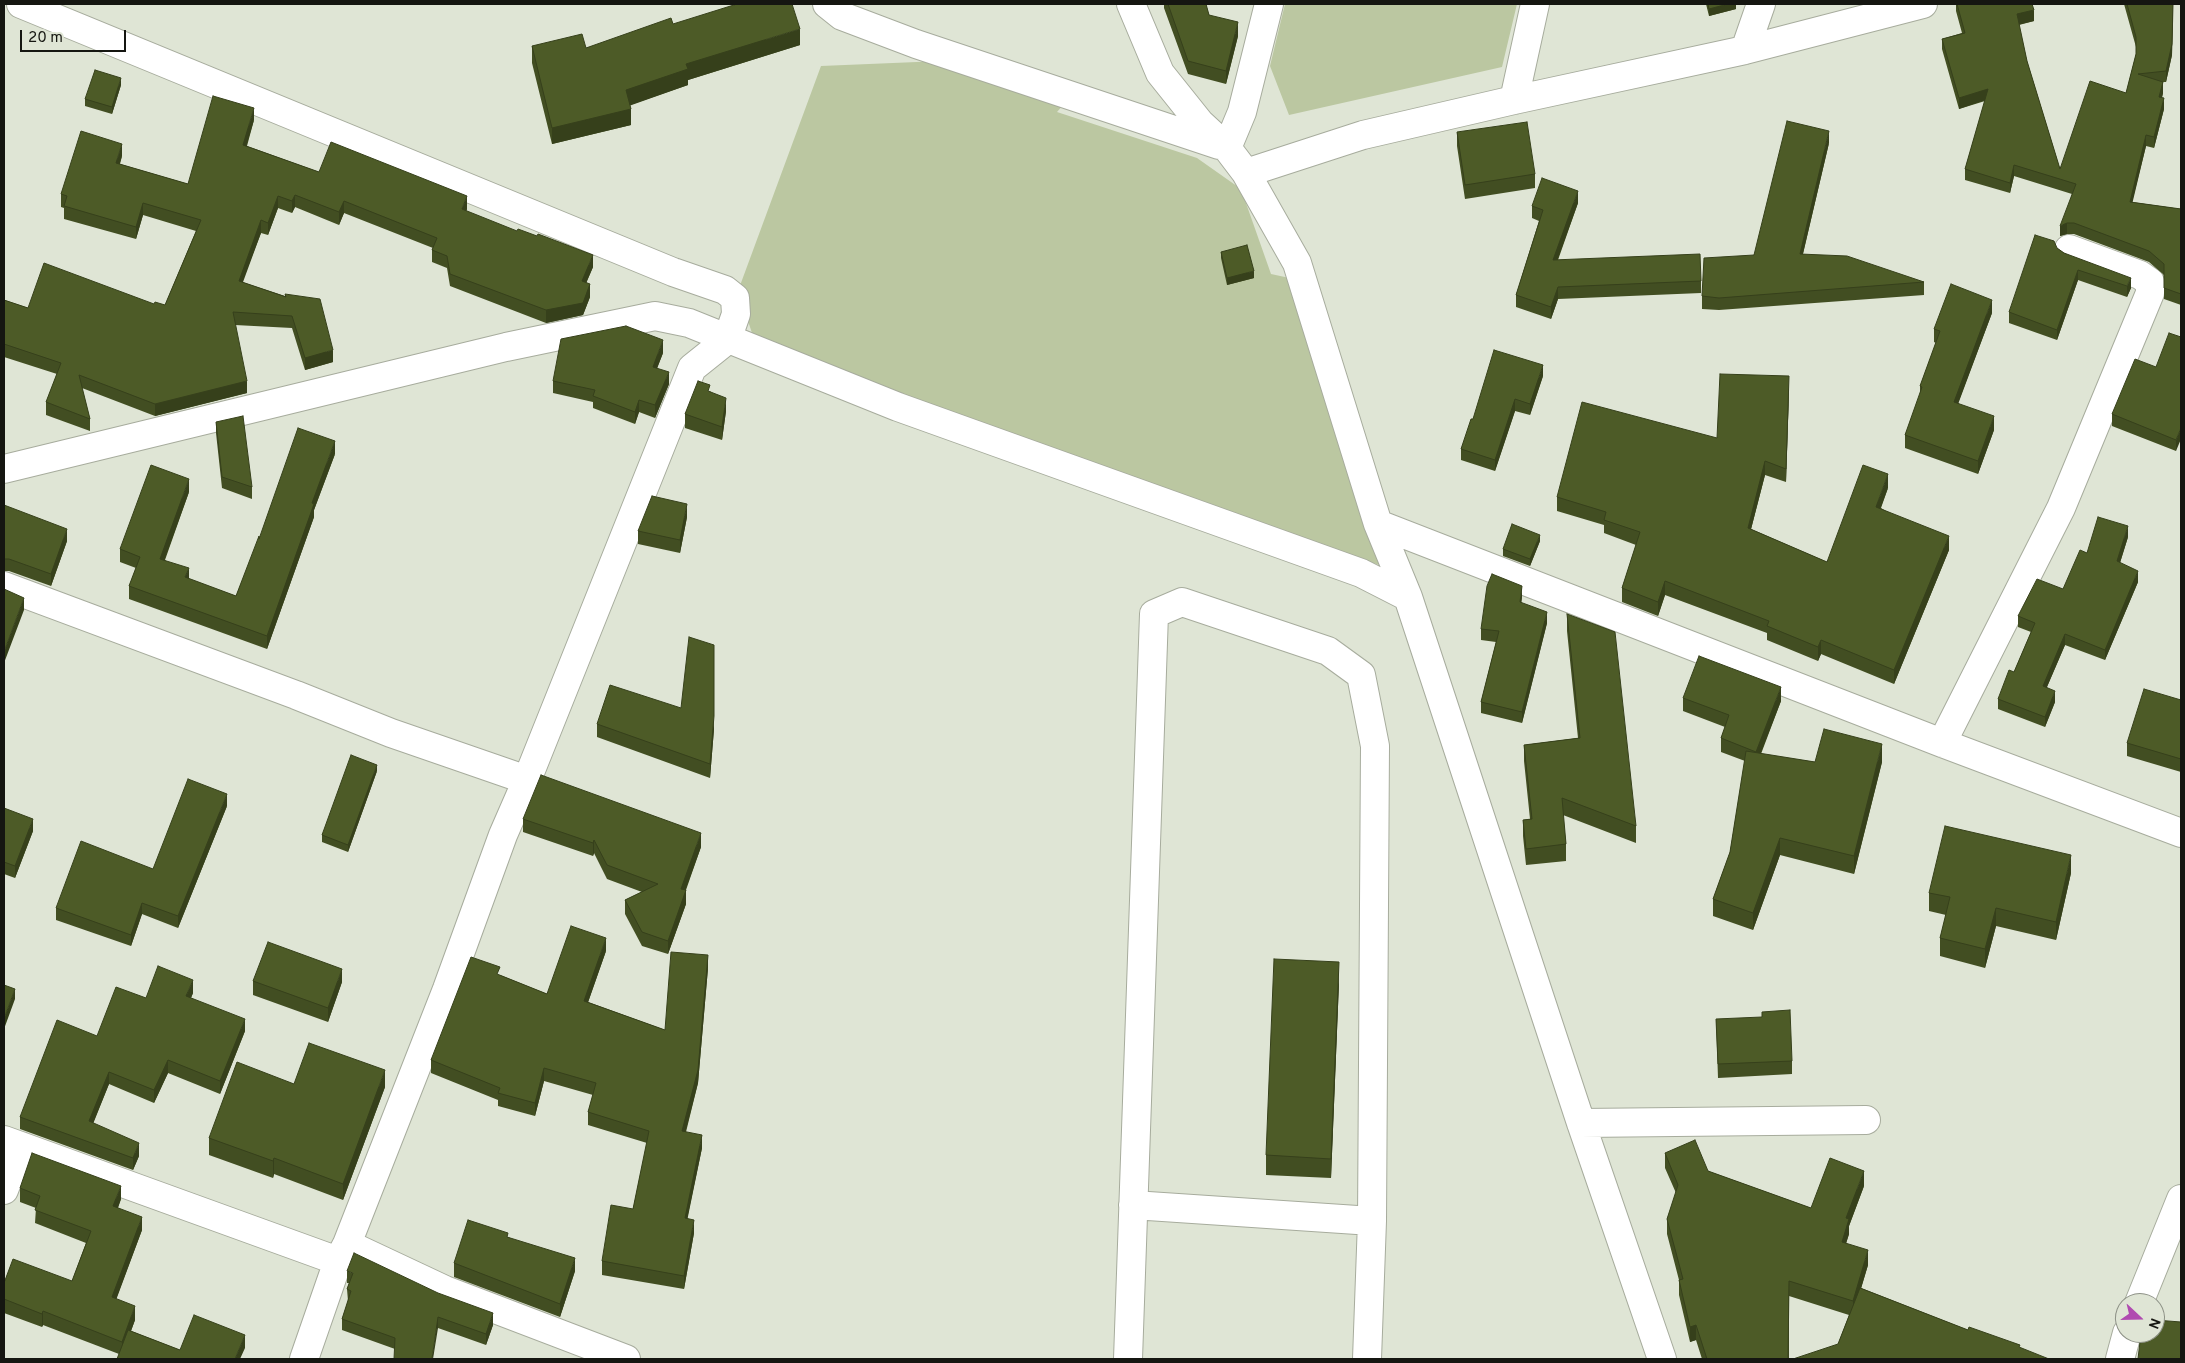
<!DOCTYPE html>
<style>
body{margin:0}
#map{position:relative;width:2185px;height:1363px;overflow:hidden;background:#dfe5d5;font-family:Overpass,sans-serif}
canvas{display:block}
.frame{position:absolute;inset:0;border:5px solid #151611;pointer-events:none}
.north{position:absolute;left:2115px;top:1293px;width:50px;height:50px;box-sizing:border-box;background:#dfe5d5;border:1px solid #8e9287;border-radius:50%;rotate:111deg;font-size:14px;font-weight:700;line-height:20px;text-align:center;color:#151611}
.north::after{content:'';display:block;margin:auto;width:18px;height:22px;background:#b04bb0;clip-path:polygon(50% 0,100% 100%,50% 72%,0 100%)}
.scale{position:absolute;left:20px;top:30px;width:106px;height:22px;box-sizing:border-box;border:2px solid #151611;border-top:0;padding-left:6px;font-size:15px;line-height:18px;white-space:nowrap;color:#151611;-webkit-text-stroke:4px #dfe5d5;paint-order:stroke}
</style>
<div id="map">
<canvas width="2185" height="1363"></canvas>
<div class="frame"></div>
<div class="north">N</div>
<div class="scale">20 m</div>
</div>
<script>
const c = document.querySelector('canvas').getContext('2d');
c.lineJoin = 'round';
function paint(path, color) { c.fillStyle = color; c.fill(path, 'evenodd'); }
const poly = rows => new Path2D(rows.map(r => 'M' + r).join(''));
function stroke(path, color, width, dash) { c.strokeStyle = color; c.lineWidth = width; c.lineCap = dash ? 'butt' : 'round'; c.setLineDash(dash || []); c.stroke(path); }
paint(poly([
 [1285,4,1517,4,1502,67,1289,115,1270,66],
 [986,52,1071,96,1057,112,1197,158,1241,189,1271,274,1294,279,1362,517,1379,565,1227,514,956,417,753,336,738,291,821,66,965,60]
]), '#bbc7a1');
const minor = poly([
 [21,4,673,272,725,290,735,298,736,314,727,340,692,368,527,780,503,835,447,989,347,1244,338,1261,304,1359],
 [827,4,842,16,916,44,1219,145],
 [1131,4,1160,73,1200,123,1227,148,1246,173,1297,263,1378,524,1408,597,1581,1123,1662,1359],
 [1745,50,1761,4],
 [1514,100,1535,4],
 [1227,148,1242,112,1269,4],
 [1246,173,1363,135,1514,100,1745,50,1923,4],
 [4,469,506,347,655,316,689,323,898,407,1361,573,1408,597],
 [1378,524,1942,743,2181,833],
 [4,586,296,695,391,733,527,780],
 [1942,743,2061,508,2150,293,2150,282,2140,275,2069,249],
 [1581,1123,1866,1120],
 [4,1140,338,1261],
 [4,1190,21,1146],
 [1133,1205,1372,1221],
 [347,1244,445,1290,626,1359],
 [2139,1303,2181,1199],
 [1128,1359,1154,614,1182,602,1328,651,1361,675,1375,746,1372,1221,1367,1359],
 [2120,1359,2127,1333]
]);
stroke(minor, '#a7ac9d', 30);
stroke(minor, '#fff', 28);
paint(poly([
 [1164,4,1206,4,1209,15,1238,36,1226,84,1188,74,1164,8],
 [1706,4,1736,4,1736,9,1709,16],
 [1956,4,2032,4,2034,21,2019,25,2027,61,2060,169,2126,93,2136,54,2136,47,2124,4,2173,4,2172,55,2166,82,2163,82,2163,93,2162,98,2164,109,2154,148,2146,146,2132,202,2181,209,2181,305,2164,299,2164,275,2149,262,2074,234,2067,234,2060,236,2072,194,2014,176,2010,193,1965,180,1965,169,1985,101,1959,109,1942,49,1942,39,1962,33,1956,11],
 [673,24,800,45,688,80,688,85,630,105,631,125,552,144,532,63,532,46,586,48],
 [121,85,112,114,85,106,85,99],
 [254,120,247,146,319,172,467,209,466,211,593,267,586,283,590,297,583,315,546,323,450,286,447,268,432,262,432,250,433,248,344,213,339,225,295,207,292,213,278,208,268,235,261,233,242,282,285,296,285,294,333,362,305,370,292,328,235,325,247,393,155,416,82,388,90,419,90,431,46,415,46,402,57,374,4,357,4,300,28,308,154,304,165,305,196,231,143,215,136,239,64,219,64,208,61,207,61,194,122,156,120,164,188,184],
 [1457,132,1535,174,1535,188,1465,199,1457,146],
 [1829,143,1803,254,1924,282,1924,295,1719,310,1702,309,1702,296,1754,255],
 [1578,203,1558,260,1701,281,1701,293,1558,299,1551,319,1516,307,1516,295,1539,221,1532,218,1532,206],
 [2057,248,2064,253,2131,288,2127,297,2078,280,2057,340,2009,323,2009,312],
 [1221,252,1254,278,1227,285,1221,258],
 [1992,313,1958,403,1994,430,1978,474,1905,448,1905,435,1920,395,1920,386,1936,343,1934,342,1934,329],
 [2181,337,2176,451,2112,426,2112,414,2156,367],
 [663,353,657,368,669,384,655,418,639,412,635,424,593,408,593,402,553,393,553,381],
 [1543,376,1530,415,1515,411,1495,471,1461,460,1461,449,1473,419],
 [1789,390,1786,482,1765,475,1751,529,1827,562,1888,488,1881,508,1949,550,1894,684,1821,654,1818,661,1767,640,1767,633,1665,595,1658,616,1622,602,1622,588,1636,545,1604,533,1604,525,1557,511,1557,497,1717,438],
 [710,391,726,411,722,440,685,428,685,414],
 [216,422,252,487,252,499,222,488,216,433],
 [335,454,314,510,314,517,267,649,129,599,129,586,136,568,120,562,120,549,189,492,165,560,189,579,236,596,259,539],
 [4,505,67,541,51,586,9,571,4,571],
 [687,517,680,553,638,544,638,531],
 [2128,537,2120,563,2138,582,2105,660,2065,645,2047,687,2055,702,2045,727,1998,709,1998,699,2014,672,2031,632,2018,627,2018,616,2063,589,2087,553],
 [1540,541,1530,566,1503,556,1503,549],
 [1522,597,1521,603,1547,623,1522,723,1481,713,1481,702,1496,642,1481,640,1481,629],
 [1567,614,1636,826,1636,843,1563,815,1566,844,1566,861,1526,865,1523,836,1523,820,1530,819,1524,761,1524,745,1578,738,1567,631],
 [1683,698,1781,701,1761,754,1815,762,1882,762,1854,874,1780,855,1753,930,1713,916,1713,899,1730,852,1745,761,1721,752,1721,738,1725,727,1683,711],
 [2181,700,2181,772,2127,756,2127,743],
 [681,708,714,729,710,778,597,737,597,724],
 [377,771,348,852,322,842,322,835],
 [227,806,178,928,142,914,131,946,56,920,56,908,153,869],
 [4,808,33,831,15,878,4,874],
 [523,819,701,847,686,890,686,904,668,954,642,946,625,914,625,900,642,892,607,879,594,853,593,856,523,832],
 [2071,873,2056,940,1996,926,1985,968,1940,956,1940,938,1946,915,1929,911,1929,893],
 [606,951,588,1002,665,1030,708,968,698,1083,686,1132,702,1148,687,1219,694,1233,684,1289,602,1275,602,1261,633,1209,647,1143,588,1125,588,1112,593,1095,544,1081,535,1116,498,1106,498,1100,431,1073,431,1060,500,975,547,994],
 [253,981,342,982,328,1022,253,995],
 [1339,982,1331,1178,1266,1175,1266,1155],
 [193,993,191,998,245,1031,220,1094,168,1073,154,1103,109,1084,93,1123,139,1156,133,1170,20,1129,20,1117,97,1036,146,998],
 [1716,1019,1792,1061,1792,1074,1718,1078],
 [294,1084,385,1087,343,1200,274,1174,273,1178,209,1155,209,1138],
 [1665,1153,1708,1171,1811,1208,1864,1186,1849,1226,1849,1234,1846,1243,1868,1265,1861,1288,1968,1330,2020,1345,1838,1344,1849,1315,1789,1296,1789,1359,1702,1359,1696,1340,1690,1342,1679,1295,1679,1280,1667,1234,1667,1219,1676,1193,1665,1168],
 [20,1188,121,1199,118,1208,142,1230,116,1299,135,1320,131,1331,180,1350,245,1348,119,1354,43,1325,42,1327,4,1313,4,1283,72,1281,86,1243,35,1223,36,1208,20,1202],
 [508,1237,575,1271,560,1317,454,1277,454,1263],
 [347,1271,493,1325,486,1345,438,1328,395,1349,342,1330,342,1319,348,1301,347,1289,349,1283,347,1283]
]), '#424e22');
paint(poly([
 [1728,4,1736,4,1736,9,1709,16,1709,9],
 [2034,10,2034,21,2017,25,2017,14],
 [2173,10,2172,55,2166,82,2166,71],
 [1238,22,1238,36,1226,84,1226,71],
 [800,29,800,45,688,80,688,85,626,107,626,90,686,64],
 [121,78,121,85,112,114,112,107],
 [2163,82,2163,93,2159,108,2159,97],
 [1988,89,1988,99,1959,109,1959,98],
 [2164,98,2164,109,2154,148,2154,137],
 [254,108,254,120,243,157,243,145],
 [631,109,631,125,552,144,552,128],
 [1829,131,1829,143,1800,266,1800,254],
 [2146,135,2146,146,2130,213,2130,202],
 [122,144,122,156,116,175,116,163],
 [2014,165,2014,176,2010,193,2010,183],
 [1578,191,1578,203,1553,272,1553,260],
 [295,195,295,207,292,213,292,201],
 [278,196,278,208,268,235,268,223],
 [467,196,467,209,462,222,462,209],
 [344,201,344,213,339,225,339,212],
 [143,203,143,215,136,239,136,227],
 [261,220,261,233,239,293,239,281],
 [2067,223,2067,234,2060,236,2060,226],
 [593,255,593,267,582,293,582,281],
 [2078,270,2078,280,2057,340,2057,330],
 [1254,271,1254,278,1227,285,1227,278],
 [2131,278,2131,288,2127,297,2127,286],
 [590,284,590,297,583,315,546,323,546,310],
 [1558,287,1558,299,1551,319,1551,307],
 [1992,300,1992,313,1954,415,1954,402],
 [663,340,663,353,653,379,653,367],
 [333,350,333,362,305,370,305,358],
 [1543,365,1543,376,1530,415,1530,404],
 [669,372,669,384,655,418,655,405],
 [1789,376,1789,390,1786,482,1786,469],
 [247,381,247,393,155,416,155,404],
 [726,398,726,411,722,440,722,427],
 [1515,399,1515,411,1495,471,1495,460],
 [639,400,639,412,635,424,635,412],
 [1994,416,1994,430,1978,474,1978,461],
 [2181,428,2181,439,2176,451,2176,440],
 [335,441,335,454,314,510,314,517,267,649,267,636,312,503],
 [1765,461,1765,475,1748,541,1748,528],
 [1888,474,1888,488,1876,520,1876,507],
 [189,479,189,492,160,572,160,559],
 [687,504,687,517,680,553,680,540],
 [2128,526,2128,537,2117,572,2117,561],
 [67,529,67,541,51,586,51,574],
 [1540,535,1540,541,1530,566,1530,559],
 [1949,536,1949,550,1894,684,1894,670],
 [189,568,189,581,185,577],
 [2138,571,2138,582,2105,660,2105,650],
 [1665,581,1665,595,1658,616,1658,602],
 [1522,586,1522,597,1520,613,1520,602],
 [24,598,24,610,4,663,4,652],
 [1547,612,1547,623,1522,723,1522,712],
 [2065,634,2065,645,2043,696,2043,686],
 [1821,640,1821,654,1818,661,1818,647],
 [1781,687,1781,701,1756,765,1756,752],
 [2055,691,2055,702,2045,727,2045,717],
 [714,716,714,729,710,778,710,764],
 [1882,744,1882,762,1854,874,1854,856],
 [377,765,377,771,348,852,348,845],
 [227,794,227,806,178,928,178,916],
 [33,819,33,831,15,878,15,866],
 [701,833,701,847,681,902,681,889],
 [1780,838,1780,855,1753,930,1753,913],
 [594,840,594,853,593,856,593,843],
 [2071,855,2071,873,2056,940,2056,922],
 [686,890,686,904,668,954,668,941],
 [142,903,142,914,131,946,131,935],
 [1996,908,1996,926,1985,968,1985,949],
 [606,938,606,951,584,1014,584,1001],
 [708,955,708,968,698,1083,682,1145,682,1131],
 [1339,962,1339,982,1331,1178,1331,1159],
 [342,969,342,982,328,1022,328,1008],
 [193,980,193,993,186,1009,186,996],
 [15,989,15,999,4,1029,4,1019],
 [245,1019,245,1031,220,1094,220,1081],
 [168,1060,168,1073,154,1103,154,1090],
 [544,1068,544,1081,535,1116,535,1103],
 [385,1070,385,1087,343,1200,343,1184],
 [109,1072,109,1084,89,1134,89,1121],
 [702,1135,702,1148,685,1231,685,1218],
 [139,1143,139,1156,133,1170,133,1158],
 [274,1158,274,1174,273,1178,273,1161],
 [1864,1171,1864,1186,1849,1226,1849,1234,1842,1257,1842,1242,1846,1218],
 [121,1186,121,1199,113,1220,113,1206],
 [142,1217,142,1230,112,1311,112,1297],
 [694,1220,694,1233,684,1289,684,1276],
 [1868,1250,1868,1265,1853,1316,1853,1301],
 [575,1258,575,1271,560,1317,560,1304],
 [135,1306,135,1320,122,1355,122,1342],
 [43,1311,43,1325,42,1327,42,1314],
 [493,1313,493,1325,486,1345,486,1334],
 [438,1317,438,1328,433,1359,432,1359],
 [1696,1325,1696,1340,1690,1342,1690,1327],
 [245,1335,245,1348,240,1359,235,1359]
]), '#36401b');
const building = poly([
 [737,4,792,4,800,29,686,64,688,69,626,90,631,109,552,128,532,46,582,34,586,48,671,18,673,24,737,4],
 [1168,4,1206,4,1209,15,1238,22,1226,71,1188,61,1168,4],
 [1708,4,1728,4,1709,9,1708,4],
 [1957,4,2032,4,2034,10,2017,14,2027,61,2060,169,2090,81,2126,93,2136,54,2136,37,2127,4,2173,4,2172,44,2166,71,2138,74,2163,82,2159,97,2164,98,2154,137,2146,135,2130,202,2181,209,2181,294,2164,288,2164,264,2149,251,2074,223,2067,223,2060,226,2076,184,2014,165,2010,183,1965,169,1988,89,1959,98,1942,39,1965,33,1957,4],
 [95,70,121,78,112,107,85,99,95,70],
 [213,96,254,108,243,145,319,172,331,142,467,196,462,209,517,231,518,229,537,236,538,234,593,255,582,281,590,284,583,303,546,310,450,274,447,256,432,250,437,238,344,201,339,212,295,195,292,201,278,196,268,223,261,220,239,281,286,297,285,294,320,299,333,350,305,358,292,316,233,312,247,381,155,404,79,375,90,419,46,402,61,363,4,344,4,300,28,308,44,263,154,304,155,302,165,305,201,220,143,203,136,227,64,206,67,196,61,194,81,131,122,144,116,163,188,184,213,96],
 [1787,121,1829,131,1800,254,1847,256,1924,282,1719,298,1702,296,1704,258,1754,255,1787,121],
 [1527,122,1535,174,1465,185,1457,132,1527,122],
 [1542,178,1578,191,1553,260,1700,254,1701,281,1558,287,1551,307,1516,295,1543,210,1532,206,1542,178],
 [2035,235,2054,241,2057,248,2064,253,2131,278,2127,286,2078,270,2057,330,2009,312,2035,235],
 [1247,245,1254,271,1227,278,1221,252,1247,245],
 [1951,284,1992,300,1954,402,1994,416,1978,461,1905,435,1922,387,1920,386,1940,331,1934,329,1951,284],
 [626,326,663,340,653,367,669,372,655,405,639,400,635,412,593,396,595,390,553,381,561,339,626,326],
 [2169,333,2181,337,2181,428,2176,440,2112,414,2135,359,2156,367,2169,333],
 [1494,350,1543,365,1530,404,1515,399,1495,460,1461,449,1471,419,1473,419,1494,350],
 [1720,374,1789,376,1786,469,1765,461,1748,528,1827,562,1863,465,1888,474,1876,507,1949,536,1894,670,1821,640,1818,647,1767,626,1769,621,1665,581,1658,602,1622,588,1640,532,1604,520,1606,512,1557,497,1582,402,1717,438,1720,374],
 [698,381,710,385,708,391,726,398,722,427,685,414,698,381],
 [243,416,252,487,222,477,216,422,243,416],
 [298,428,335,441,312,503,314,504,267,636,129,586,140,557,120,549,151,465,189,479,160,559,189,568,185,577,236,596,259,536,259,539,298,428],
 [652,496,687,504,680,540,638,531,652,496],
 [4,505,67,529,51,574,9,559,4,559,4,505],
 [2098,517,2128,526,2117,561,2138,571,2105,650,2065,634,2043,686,2055,691,2045,717,1998,699,2009,670,2014,672,2035,623,2018,616,2037,579,2063,589,2080,550,2087,553,2098,517],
 [1512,524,1540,535,1530,559,1503,549,1512,524],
 [1492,574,1522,586,1520,602,1547,612,1522,712,1481,702,1499,631,1481,629,1487,586,1492,574],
 [4,589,24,598,4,652,4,589],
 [1567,614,1615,632,1636,826,1562,798,1566,844,1526,849,1523,820,1532,819,1524,745,1580,738,1567,614],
 [689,637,714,645,714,716,710,764,597,724,610,685,681,708,689,637],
 [1699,656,1781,687,1756,752,1721,738,1729,715,1683,698,1699,656],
 [2144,689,2181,700,2181,759,2127,743,2144,689],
 [1824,729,1882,744,1854,856,1780,838,1753,913,1713,899,1730,852,1746,751,1815,762,1824,729],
 [351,755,377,765,348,845,322,835,351,755],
 [541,775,701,833,681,889,686,890,668,941,642,932,625,900,658,884,607,865,594,840,593,843,523,819,541,775],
 [188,779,227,794,178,916,142,903,131,935,56,908,81,841,153,869,188,779],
 [4,808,33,819,15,866,4,862,4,808],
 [1945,826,2071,855,2056,922,1996,908,1985,949,1940,938,1950,897,1929,893,1945,826],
 [571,926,606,938,584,1001,665,1030,671,952,708,955,698,1070,682,1131,702,1135,685,1218,694,1220,684,1276,602,1261,611,1205,633,1209,649,1131,588,1112,596,1083,544,1068,535,1103,498,1093,500,1088,431,1060,471,957,500,967,497,974,547,994,571,926],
 [268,942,342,969,328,1008,253,981,268,942],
 [1274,959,1339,962,1331,1159,1266,1155,1274,959],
 [158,966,193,980,186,996,245,1019,220,1081,168,1060,154,1090,109,1072,89,1121,139,1143,133,1158,20,1117,57,1020,97,1036,116,987,146,998,158,966],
 [4,985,15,989,4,1019,4,985],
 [1790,1010,1792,1061,1718,1064,1716,1019,1762,1017,1762,1012,1790,1010],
 [309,1043,385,1070,343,1184,274,1158,273,1161,209,1138,237,1062,294,1084,309,1043],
 [1695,1140,1708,1171,1811,1208,1830,1158,1864,1171,1846,1218,1849,1219,1842,1242,1868,1250,1853,1301,1789,1281,1788,1359,1707,1359,1696,1325,1690,1327,1679,1280,1683,1279,1667,1219,1678,1185,1665,1153,1695,1140],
 [32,1153,121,1186,113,1206,142,1217,112,1297,135,1306,122,1342,43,1311,42,1314,4,1299,4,1283,13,1259,72,1281,91,1231,35,1210,40,1196,20,1188,32,1153],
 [468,1220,508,1233,507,1237,575,1258,560,1304,454,1263,468,1220],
 [354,1253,438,1293,493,1313,486,1334,438,1317,432,1359,394,1359,395,1338,342,1319,351,1291,347,1289,353,1273,347,1271,354,1253],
 [1860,1288,1968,1330,1969,1327,2020,1345,2019,1347,2049,1359,1793,1359,1838,1344,1860,1288],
 [194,1315,245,1335,235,1359,117,1359,128,1330,180,1350,194,1315],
 [2155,1320,2181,1322,2181,1359,2138,1359,2141,1333,2155,1333,2155,1320]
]);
paint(building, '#4d5b27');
stroke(building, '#36401b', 1);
</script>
